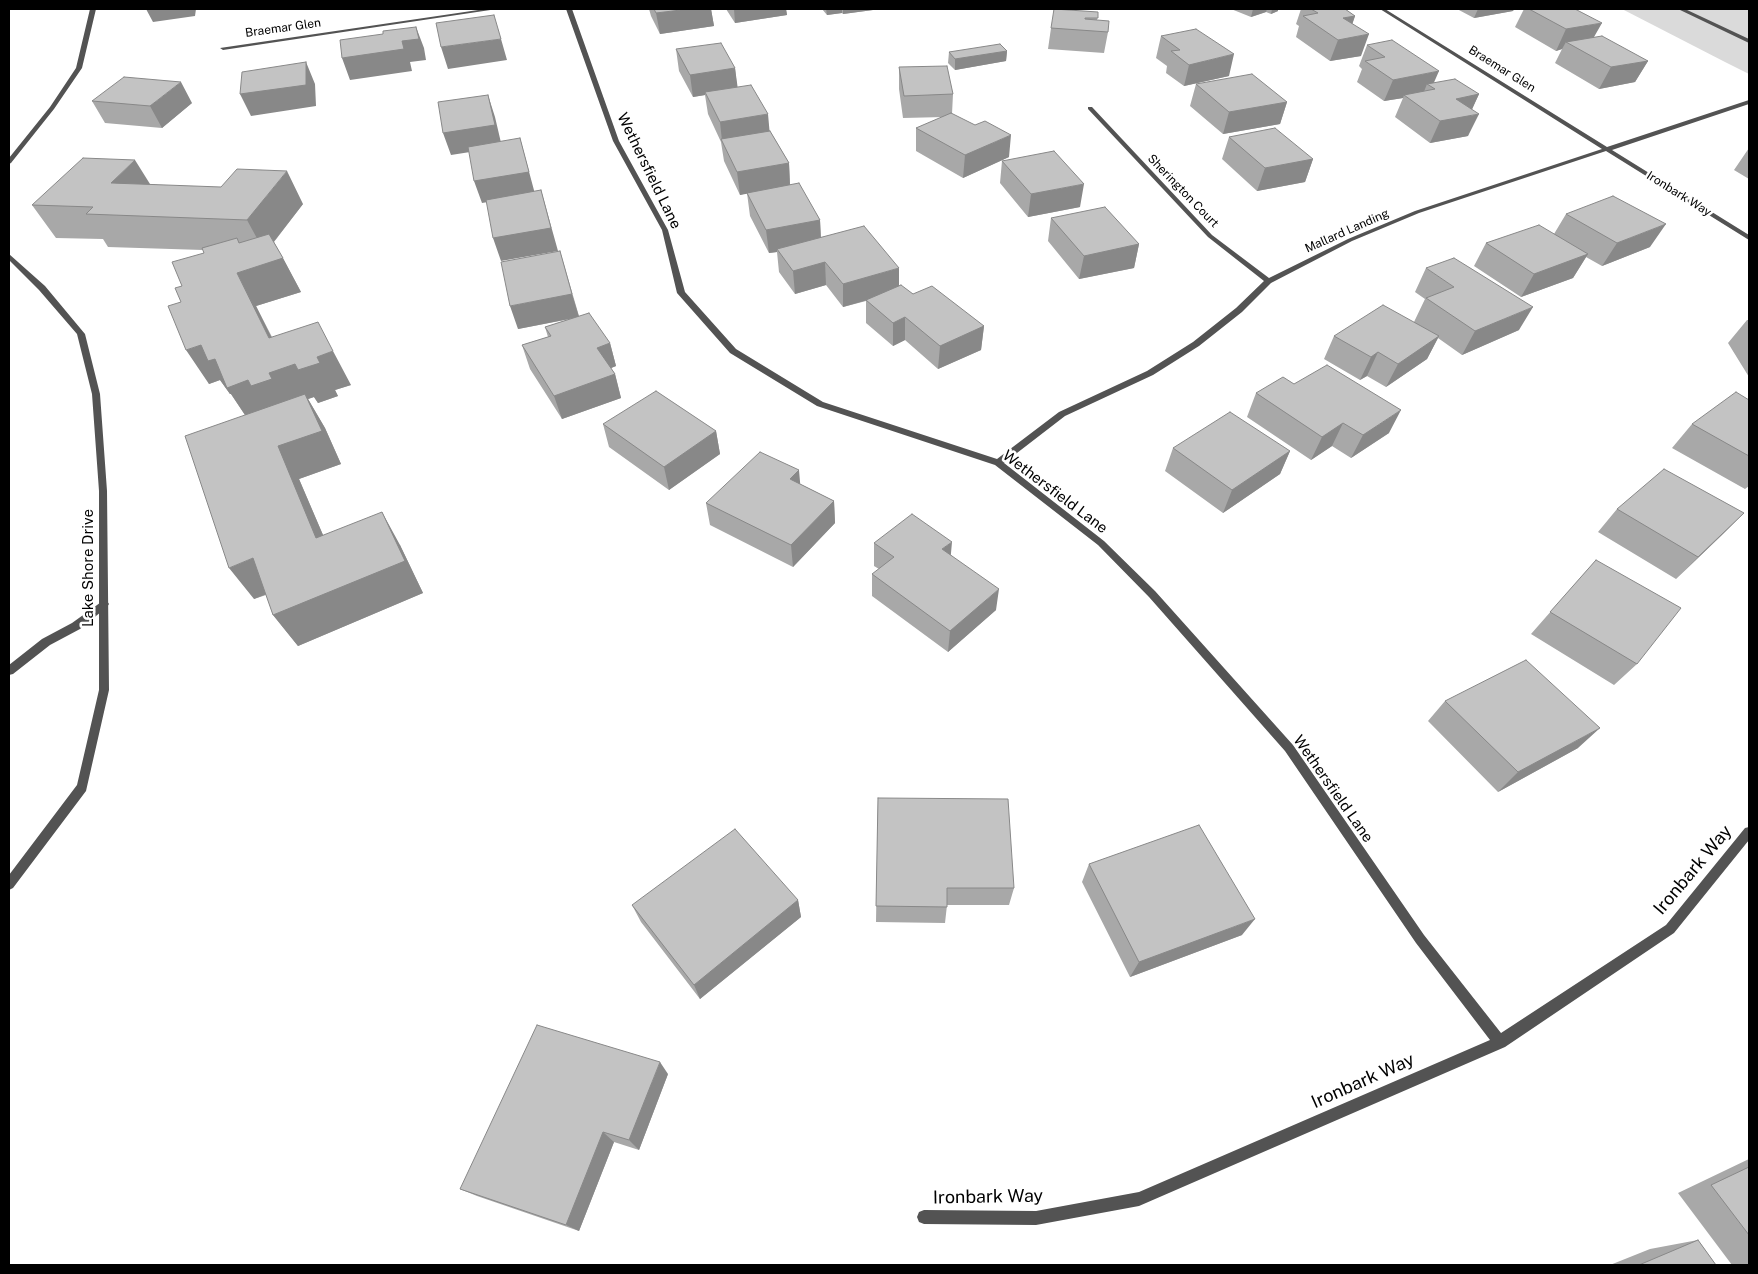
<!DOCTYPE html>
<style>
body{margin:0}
#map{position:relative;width:1758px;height:1274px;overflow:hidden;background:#fff;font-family:"Public Sans",sans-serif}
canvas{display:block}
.frame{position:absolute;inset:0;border:10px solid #000;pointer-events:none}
</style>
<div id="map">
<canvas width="1758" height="1274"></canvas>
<div class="frame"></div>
</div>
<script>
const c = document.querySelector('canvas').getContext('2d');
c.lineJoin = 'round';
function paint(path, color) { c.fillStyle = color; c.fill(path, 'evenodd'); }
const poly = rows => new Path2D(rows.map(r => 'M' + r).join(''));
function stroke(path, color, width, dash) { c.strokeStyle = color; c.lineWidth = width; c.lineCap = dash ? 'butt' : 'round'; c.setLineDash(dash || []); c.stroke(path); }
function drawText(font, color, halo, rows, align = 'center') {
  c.font = font + ' "Public Sans",sans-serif'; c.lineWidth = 5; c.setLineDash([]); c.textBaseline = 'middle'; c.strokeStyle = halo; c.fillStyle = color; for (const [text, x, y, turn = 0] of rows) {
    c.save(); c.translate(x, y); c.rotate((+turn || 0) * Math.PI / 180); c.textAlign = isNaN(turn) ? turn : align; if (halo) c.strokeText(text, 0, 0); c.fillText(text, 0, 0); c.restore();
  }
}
paint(poly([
 [1622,9,1749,9,1749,74,1725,62]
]), '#dadada');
paint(poly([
 [104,600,107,601,109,604,107,607,80,629,50,645,13,674,9,675,9,665,42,639,72,623,104,600]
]), '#535353');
paint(poly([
 [90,9,96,9,82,68,54,109,11,163,9,164,9,158,50,107,76,68,90,9],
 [485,9,497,9,223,50,220,48,485,9],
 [566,9,572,9,619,141,668,230,685,292,736,349,823,402,997,459,1059,412,1147,371,1193,342,1236,308,1264,281,1208,237,1088,109,1088,107,1092,107,1212,235,1269,278,1348,239,1415,211,1602,149,1380,9,1385,9,1607,147,1749,100,1749,104,1612,150,1749,235,1749,240,1606,151,1419,213,1352,241,1271,283,1242,312,1199,346,1153,375,1065,416,1004,463,1104,541,1155,591,1293,745,1424,935,1501,1033,1666,925,1745,828,1749,827,1749,840,1674,933,1505,1047,1139,1206,1036,1225,924,1224,919,1222,917,1217,919,1212,924,1210,1036,1211,1139,1192,1490,1040,1416,943,1285,751,1149,597,1098,545,995,465,817,406,730,353,677,293,662,230,613,141,566,9],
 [1678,9,1685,9,1749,39,1749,43,1678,9],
 [9,254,45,286,85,334,100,394,107,491,109,690,86,791,13,888,9,890,9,875,77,785,99,690,99,491,92,394,77,334,39,290,9,260,9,254]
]), '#535353');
paint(poly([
 [649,9,711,9,714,26,660,34,651,16],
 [726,9,786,9,787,15,735,23],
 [822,9,873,9,873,10,843,14,842,13,827,15],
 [1231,9,1278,9,1278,11,1271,14,1266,12,1251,17],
 [1301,9,1345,9,1355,16,1352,24,1361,56,1330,61,1296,37,1299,26,1296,24],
 [1457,9,1514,9,1513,11,1474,18],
 [1524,9,1575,9,1594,37,1648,61,1635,82,1599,89,1555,63,1562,49,1556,51,1515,27],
 [1098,12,1097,20,1108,32,1104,53,1048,49,1051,28],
 [1161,36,1229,76,1184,86,1166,73,1167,66,1156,58],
 [1367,45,1434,83,1479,94,1472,109,1468,136,1430,143,1395,117,1403,98,1384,101,1357,82,1362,69,1359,66],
 [676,49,735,68,737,87,770,131,789,163,790,185,820,220,821,237,913,294,984,326,981,350,938,369,905,340,893,346,866,323,866,301,843,307,826,285,795,294,779,272,777,252,769,253,750,216,747,193,740,195,724,161,721,142,708,114,705,95,693,97,679,71],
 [1007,51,1006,61,955,70,948,63,949,52],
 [899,67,953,94,952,114,1009,157,963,178,916,151,916,128,944,117,903,118,899,89],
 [1196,84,1287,102,1280,124,1223,134,1190,106],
 [92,101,192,103,162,128,105,123],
 [1229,137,1313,159,1305,182,1257,191,1222,159],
 [1749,148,1749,179,1734,170],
 [1002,161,1080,207,1028,217,1000,183],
 [150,184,303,204,274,242,301,292,256,306,272,337,351,385,335,390,338,396,318,403,314,397,308,399,325,428,341,464,299,479,323,535,400,545,423,593,298,646,273,615,266,595,254,599,245,415,231,394,230,394,220,380,209,384,181,302,182,286,204,253,203,250,108,247,103,239,56,238,32,205],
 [1566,214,1650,247,1602,266,1586,257,1573,278,1521,297,1474,266,1486,243,1554,234],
 [1051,218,1139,244,1134,268,1079,279,1048,241],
 [560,251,579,316,610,343,616,366,611,368,615,374,621,398,562,419,530,369,522,345,548,337,545,327,570,319,518,329],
 [1426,268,1519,330,1462,355,1438,338,1427,359,1386,387,1367,376,1360,380,1324,359,1334,336,1414,322,1425,299,1415,292],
 [1747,320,1749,320,1749,377,1728,343],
 [1294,384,1389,433,1351,458,1332,446,1311,460,1247,417,1256,393],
 [1749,400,1749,486,1745,489,1672,448,1692,424],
 [603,424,716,431,720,454,669,490,609,447],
 [1173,448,1290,451,1280,474,1223,513,1165,471],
 [800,484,834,501,835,523,793,567,710,525,706,503],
 [1617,509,1744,513,1676,579,1598,532],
 [874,543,951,555,996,610,948,652,872,596,872,574,879,569,874,566],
 [1596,560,1637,664,1614,685,1531,634],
 [1445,701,1578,748,1498,792,1428,721],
 [878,798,1014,888,1009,905,947,905,945,923,876,922],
 [1089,864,1242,935,1130,977,1082,882],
 [798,900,801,917,700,999,641,922,632,905],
 [668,1074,639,1150,614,1142,579,1231,477,1196,460,1189],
 [1749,1159,1749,1265,1732,1265,1678,1193],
 [1698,1240,1716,1265,1610,1265,1650,1249]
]), '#a8a8a8');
paint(poly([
 [146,9,196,9,195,16,153,22],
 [689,9,711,9,714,26,660,34,656,13],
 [734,9,786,9,787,15,735,23],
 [826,9,842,9,842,13,827,15],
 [843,9,873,9,873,10,843,14],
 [1253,9,1267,9,1266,12,1251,17],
 [1272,9,1278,9,1278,11,1271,14],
 [1478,9,1514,9,1513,11,1474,18],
 [1355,16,1348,37,1343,18],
 [1602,23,1590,44,1566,42,1562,49,1556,51,1566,29],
 [416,27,424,48,426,60,410,62,412,71,350,80,342,58,402,41],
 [1369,34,1361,56,1330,61,1338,40],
 [501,39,507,60,448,69,441,47],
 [1007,51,1006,61,955,70,955,59],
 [1234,54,1229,76,1184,86,1189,65],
 [1648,61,1635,82,1599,89,1611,67],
 [306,62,315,84,316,106,251,116,240,94],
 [735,68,738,90,705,92,705,95,693,97,690,75],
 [1439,71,1432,87,1427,84,1423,94,1404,95,1403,98,1384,101,1393,80],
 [181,82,192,103,162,128,150,106],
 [1479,94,1469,116,1479,114,1468,136,1430,143,1440,121,1456,99],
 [488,95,495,117,502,147,451,155,443,133],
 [1287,102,1280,124,1223,134,1229,112],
 [768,114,770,136,722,141,720,122],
 [1011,135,1009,157,963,178,965,155],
 [520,138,535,194,482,203,474,181],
 [1313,159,1305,182,1257,191,1265,168],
 [135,160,155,192,111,183],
 [789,163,790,186,740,195,737,172],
 [287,171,303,204,265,253,247,220],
 [1084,184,1080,207,1028,217,1031,194],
 [541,190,558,251,501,261,493,238],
 [820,220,821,243,777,249,777,252,769,253,766,230],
 [1666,224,1650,247,1602,266,1617,243],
 [1139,244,1134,268,1079,279,1084,256],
 [1588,254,1573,278,1521,297,1534,274],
 [283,258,301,292,256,306,286,367,333,351,351,385,335,390,338,396,318,403,314,397,308,399,325,428,341,464,299,479,338,570,316,538,249,421,231,394,230,394,220,380,209,384,186,350,201,345,215,359,269,373,269,338,237,273],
 [825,262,826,285,795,294,793,271],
 [899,268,899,291,843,307,843,284],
 [572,294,579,317,518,329,510,306],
 [1533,307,1519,330,1462,355,1475,331],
 [905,317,905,340,893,346,893,323],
 [984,326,981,350,938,369,940,346],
 [1439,336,1427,359,1386,387,1398,364],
 [610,343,616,366,604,371,597,348],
 [1378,352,1367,376,1360,380,1371,357],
 [615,374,621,398,562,419,554,396],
 [1401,410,1389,433,1351,458,1363,435],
 [1343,423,1332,446,1311,460,1322,437],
 [716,431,720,454,669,490,664,467],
 [1290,451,1280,474,1223,513,1232,490],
 [799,470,801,493,790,479],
 [834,501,835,523,793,567,791,545],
 [382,512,400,545,423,593,298,646,273,615],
 [1744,513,1721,536,1676,579,1698,557],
 [952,542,950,564,942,549],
 [253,558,277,590,254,599,229,568],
 [999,589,996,610,948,652,950,631],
 [1600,728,1578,748,1498,792,1518,772],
 [798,900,801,917,700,999,694,985],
 [1255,919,1242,935,1130,977,1139,962],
 [660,1062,668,1074,639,1150,629,1140],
 [603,1132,614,1142,579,1231,566,1225]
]), '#888');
const building = poly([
 [654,9,689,9,656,13,654,9],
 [1054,9,1098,12,1098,18,1085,18,1085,19,1109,21,1108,32,1051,28,1054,9],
 [1311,9,1345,9,1355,16,1343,18,1369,34,1338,40,1303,16,1318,13,1311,9],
 [1529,9,1575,9,1602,23,1566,29,1529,9],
 [494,15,501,39,441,47,436,23,494,15],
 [416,27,419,39,402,41,404,49,342,58,340,40,383,34,383,31,416,27],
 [1196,29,1234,54,1189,65,1171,51,1180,50,1161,36,1196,29],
 [1602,36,1648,61,1611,67,1566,42,1602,36],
 [1392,40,1439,71,1393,80,1365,61,1385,57,1367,45,1392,40],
 [721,43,735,68,690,75,676,49,721,43],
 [1000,44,1007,51,955,59,949,52,1000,44],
 [306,62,306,85,240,94,242,72,306,62],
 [947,66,953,94,904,96,899,67,947,66],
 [1252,74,1287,102,1229,112,1196,84,1252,74],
 [124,77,181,82,150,106,92,101,124,77],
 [1455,79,1479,94,1456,99,1479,114,1440,121,1404,95,1435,89,1427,84,1455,79],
 [751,85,768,114,720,122,705,92,751,85],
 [488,95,495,125,443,133,438,102,488,95],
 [951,113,975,125,985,121,1011,135,965,155,916,128,951,113],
 [1275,128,1313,159,1265,168,1229,137,1275,128],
 [770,131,789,163,737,172,721,139,770,131],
 [520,138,529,172,474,181,468,147,520,138],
 [1054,151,1084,184,1031,194,1002,161,1054,151],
 [83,158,135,160,111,183,221,187,237,169,287,171,247,220,86,214,93,207,32,205,83,158],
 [799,183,820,220,766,230,747,193,799,183],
 [541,190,551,228,493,238,486,200,541,190],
 [1613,196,1666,224,1617,243,1566,214,1613,196],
 [1105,207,1139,244,1084,256,1051,218,1105,207],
 [1539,225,1588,254,1534,274,1486,243,1539,225],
 [864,226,899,268,843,284,825,262,793,271,777,249,864,226],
 [269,234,283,258,237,273,269,338,318,322,333,351,317,357,320,363,298,370,295,364,269,373,272,379,251,386,248,380,227,388,215,359,208,361,201,345,186,350,168,306,181,302,175,288,182,286,172,262,204,253,202,248,237,238,239,243,269,234],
 [560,251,572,294,510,306,501,262,560,251],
 [1454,258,1533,307,1475,331,1426,298,1454,287,1426,268,1454,258],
 [901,285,913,294,932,286,984,326,940,346,905,317,893,323,866,300,901,285],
 [1383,305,1439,336,1398,364,1378,352,1371,357,1334,336,1383,305],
 [589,313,610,343,597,348,615,374,554,396,522,345,551,336,545,327,589,313],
 [1327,365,1401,410,1363,435,1343,423,1322,437,1256,393,1283,377,1294,384,1327,365],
 [656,391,716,431,664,467,603,424,656,391],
 [1736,392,1749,400,1749,456,1692,424,1736,392],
 [305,394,322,431,278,446,316,538,382,512,405,561,273,615,253,558,229,568,185,436,305,394],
 [1230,412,1290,451,1232,490,1173,448,1230,412],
 [760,452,799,470,790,479,834,501,791,545,706,503,760,452],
 [1664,469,1744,513,1698,557,1617,509,1664,469],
 [912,514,952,542,942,549,999,589,950,631,872,574,894,557,874,543,912,514],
 [1596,560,1681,608,1637,664,1550,612,1596,560],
 [1526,660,1600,728,1518,772,1445,701,1526,660],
 [878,798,1008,799,1014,888,947,888,947,907,876,906,878,798],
 [1199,825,1255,919,1139,962,1089,864,1199,825],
 [735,829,798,900,694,985,632,905,735,829],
 [537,1025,660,1062,629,1140,603,1132,566,1225,460,1189,537,1025],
 [1749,1167,1749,1235,1711,1185,1749,1167],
 [1698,1240,1716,1265,1639,1265,1698,1240]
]);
paint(building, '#c3c3c3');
stroke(building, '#888', 1);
drawText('12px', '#000', '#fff', [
 ["Braemar Glen",283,28,-8],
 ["Braemar Glen",1502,69,32],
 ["Sherington Court",1183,191,46],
 ["Ironbark Way",1679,194,32],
 ["Mallard Landing",1347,231,-24]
]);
drawText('15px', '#000', '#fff', [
 ["Wethersfield Lane",649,171,64],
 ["Wethersfield Lane",1055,492,37],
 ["Lake Shore Drive",88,568,-90],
 ["Wethersfield Lane",1333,789,55]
]);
drawText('18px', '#000', '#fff', [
 ["Ironbark Way",1693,870,-50],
 ["Ironbark Way",1363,1081,-24],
 ["Ironbark Way",988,1197,-1]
]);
</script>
